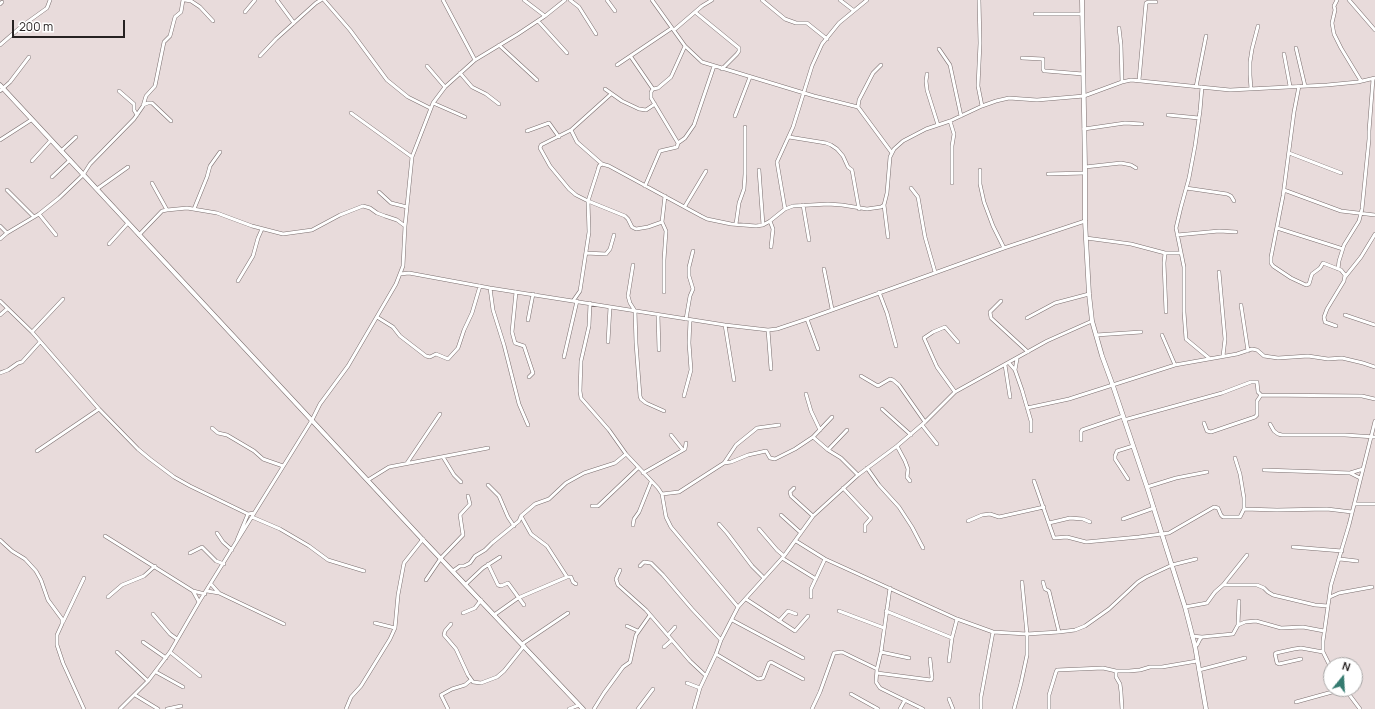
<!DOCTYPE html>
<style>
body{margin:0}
#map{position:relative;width:1375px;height:709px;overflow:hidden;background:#e8dbdb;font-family:Manrope,sans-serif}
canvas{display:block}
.north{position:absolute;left:1323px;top:657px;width:40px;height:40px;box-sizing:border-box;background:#fff;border:1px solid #a8a6a6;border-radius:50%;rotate:18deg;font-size:11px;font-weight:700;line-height:16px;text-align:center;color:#262121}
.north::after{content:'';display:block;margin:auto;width:14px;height:18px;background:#357b70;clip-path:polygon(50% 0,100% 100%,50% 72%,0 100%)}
.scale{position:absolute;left:12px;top:20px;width:113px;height:18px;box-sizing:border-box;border:2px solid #262121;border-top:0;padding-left:5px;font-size:12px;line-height:14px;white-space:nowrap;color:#262121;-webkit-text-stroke:3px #fff;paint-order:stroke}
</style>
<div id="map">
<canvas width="1375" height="709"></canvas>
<div class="north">N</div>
<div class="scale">200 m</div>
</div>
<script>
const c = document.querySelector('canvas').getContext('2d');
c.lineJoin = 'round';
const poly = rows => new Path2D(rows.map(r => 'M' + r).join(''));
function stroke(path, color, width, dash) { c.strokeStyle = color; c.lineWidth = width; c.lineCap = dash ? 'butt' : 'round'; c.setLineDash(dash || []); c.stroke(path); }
const minor = poly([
 [185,0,191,1,200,7,213,21],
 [277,0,294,23],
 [324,0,350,30,387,80,408,97,430,108],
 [443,0,475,60],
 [524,0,545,16],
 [570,0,579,7,596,34],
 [607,0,615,11],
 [652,0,685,46,702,62,814,96,858,107,892,153],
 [762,0,785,19,796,23,807,23,827,39],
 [840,0,853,10],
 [979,0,980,43,978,86,982,106],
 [1337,0,1334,6,1335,10,1332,23,1334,34,1341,48,1361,81],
 [1349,0,1375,30],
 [0,4,2,2],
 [245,12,255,0],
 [695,12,739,48,739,51,737,54,722,69],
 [1035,14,1082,14],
 [538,21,567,53],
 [1119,28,1121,45,1122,82],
 [674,30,702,6,712,0],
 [0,45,22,26,47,8,50,0],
 [499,45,537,80],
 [1296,48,1305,86],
 [939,49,950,65,961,116],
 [1284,54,1290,86],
 [260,56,276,39,316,3,321,0],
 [631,57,653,89],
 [1022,58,1043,59,1043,69,1044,71,1046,71,1083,74],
 [617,65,672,28],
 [427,66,445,87],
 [460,73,472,87,486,94,499,104],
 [927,74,926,81,927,90,938,125],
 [1139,80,1146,3,1148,2,1156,2],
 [1299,86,1294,112,1283,196,1271,257,1271,263,1273,266,1291,278,1306,285,1309,284,1312,274,1320,268,1323,263,1341,270,1345,275,1344,281,1327,309,1324,317,1325,322,1336,326],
 [1196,87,1206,36],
 [1202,87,1200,111,1195,146,1189,178,1181,207,1176,228,1184,267,1184,312,1186,339,1209,358],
 [605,89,622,101,639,109,646,110,655,104],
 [653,89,658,88,671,77,685,46],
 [1251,89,1250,75,1250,62,1252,49,1258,26],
 [0,91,10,82,29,57],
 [119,91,134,104,134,110,137,115],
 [611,94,571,130,541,145,540,148,550,166,569,189,576,195,588,201,625,216,628,219,632,227,636,229,648,227,662,222],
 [433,103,465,117],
 [143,105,148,103,152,103,171,121],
 [858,107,859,100,873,73,881,65],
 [351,113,412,157],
 [1168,115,1199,118],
 [735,116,750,77],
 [950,121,954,134,952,146,952,183],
 [1084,129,1125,123,1142,124],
 [571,130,577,142,602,164,609,166,701,216,707,219,731,224,756,226,763,225,770,221,785,209,793,206,828,204,842,205,867,209,881,207,884,205,887,193,890,157,894,149,903,141,926,129,950,121,982,106,996,101,1009,98,1037,100,1084,96,1122,82,1131,80,1230,90,1327,85,1358,82,1375,78],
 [527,131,549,123,559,137],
 [789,137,826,143,831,145,837,149,843,156,848,167,852,170,859,209],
 [0,140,31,120],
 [678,143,685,138,694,125,714,66],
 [61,151,76,137],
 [1289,153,1341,173],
 [32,161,51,140],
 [1085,167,1121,163,1131,165,1136,168],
 [759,170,763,225],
 [980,170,980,184,984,202,993,226,1004,248],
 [1048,174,1085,173],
 [52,177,70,160],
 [152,183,167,210],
 [645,186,660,151,677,147,678,143,651,98,651,92,653,89],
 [911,188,918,197,925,237,935,272],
 [1186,188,1227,194,1231,196,1234,201],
 [97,189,128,167],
 [7,190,34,217],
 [1284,190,1341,211,1375,215],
 [379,192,391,203,407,207],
 [803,205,809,240],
 [884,205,888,237],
 [685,206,706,171],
 [194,209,207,177,210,166,220,152],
 [785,209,777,162,793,127,812,66,822,44,839,23,867,0],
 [39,214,56,235],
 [770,221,773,229,771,247],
 [736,224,739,203,744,189,745,174,745,127],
 [0,226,7,233],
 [1277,228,1343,249],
 [139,235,162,211,167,210,187,208,217,213,252,226,283,234,312,230,340,215,363,206,370,208,377,213,385,216,397,220,405,226],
 [1177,235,1219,231,1236,232],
 [1086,238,1131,244,1165,253,1180,253],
 [0,239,7,233,39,214,59,198,83,175,90,164,134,119,143,106,146,96,155,86,164,42,170,36,175,17,181,12,183,0],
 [109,244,128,223],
 [586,253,606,254,610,249,614,235],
 [1165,253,1164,263,1166,312],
 [633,265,628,296,630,303,635,311,636,343,640,396,641,399,646,403,664,411],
 [824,269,832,309],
 [1338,269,1339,261,1344,245,1359,221,1362,209,1369,139,1369,131,1373,79],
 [1219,272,1225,339,1223,356],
 [400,274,409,273,490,288,725,325,768,330,777,329,807,319,1004,248,1085,221],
 [1345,277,1361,257,1375,234],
 [238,281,253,256,258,238,262,229],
 [490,288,493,310,504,345,519,404,528,425],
 [516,292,512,332,515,343,524,346,533,373,529,377],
 [664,292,664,260,666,231,662,222,665,196],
 [879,292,887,313,896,346],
 [0,301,32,332,99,409,138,449,150,459,174,477,190,486,248,514,254,513],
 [573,301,580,291,589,232,588,201,598,170,599,166,602,164],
 [1001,301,990,312,991,318,1028,352],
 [590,303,589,326,581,361,580,391,581,398,609,430,626,454,658,488,662,494,666,517,671,527,738,607],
 [1241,305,1248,351],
 [0,315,7,309],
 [658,315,659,350],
 [1345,315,1375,325],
 [377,317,393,327,400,336,426,356,430,357,436,354,448,359,458,348,464,330,472,313,480,286],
 [1027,318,1055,303,1089,294],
 [686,319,690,296,693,289,689,276,689,267,693,251],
 [807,319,818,349],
 [528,320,533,294],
 [725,325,734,380],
 [768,330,771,369],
 [32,332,63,299],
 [1096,335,1141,332],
 [1162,335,1175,365],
 [608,342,610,307],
 [564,357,577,301],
 [1009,363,1015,370,1022,390,1031,421,1031,431],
 [1005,365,1010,397],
 [1015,370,1017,359],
 [0,373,8,370,18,363,22,362,40,342],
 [861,376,878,386,890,379,893,380,899,385,925,422],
 [955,392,937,367,924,338,933,332,945,327,958,342],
 [806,394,811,411,820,430],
 [1261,395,1362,396,1375,399],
 [684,396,691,370,689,343,690,320],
 [1027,408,1069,399,1175,365,1237,354,1252,349,1257,350,1264,356,1278,358,1308,356,1328,359,1342,358,1363,363,1375,367],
 [882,409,911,435],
 [1124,420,1222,393,1251,382,1257,382,1258,392,1261,395],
 [1204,423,1207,431,1211,432,1255,417,1257,415,1257,401,1261,395],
 [1270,424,1274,431,1278,434,1282,435,1345,435,1375,437],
 [922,425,937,444],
 [212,428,218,433,227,435,254,451,263,459,283,466],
 [671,435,683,450],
 [813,437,828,450,841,458,858,475],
 [1081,440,1081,432,1082,430,1123,416],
 [897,446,905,461,908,469,907,477,910,481],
 [828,450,847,430],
 [37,451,99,409],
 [443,457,454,475,461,482],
 [407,463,440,414],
 [724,463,736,445,757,428,779,425],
 [867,468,879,485,899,507,912,527,923,548],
 [1264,470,1350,473,1360,478],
 [643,473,685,449,686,443],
 [1350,473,1363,469],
 [1128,479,1115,459,1115,456,1117,451,1133,446],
 [368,480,389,467,488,448],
 [1034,481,1054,538,1067,537,1086,542,1139,537,1169,533,1214,507,1218,508,1221,515,1223,517,1240,517,1244,509,1244,498,1240,474,1235,458],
 [488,485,499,496,508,517,514,526],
 [1147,487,1176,478,1207,472],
 [794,488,790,492,791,496,813,516],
 [843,488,871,518,865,525,865,531],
 [662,494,679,492,724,463,731,462,748,455,766,451,770,458,775,459,795,449,813,437,832,417],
 [1354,504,1375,504],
 [592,506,598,506,638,468],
 [1244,509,1277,510,1327,509,1352,512],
 [781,515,801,533],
 [521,516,531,534,547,546,567,577],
 [252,517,280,529,309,546,328,560,364,571],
 [1123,519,1154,508],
 [968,521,982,515,990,514,999,517,1044,507],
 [1049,523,1070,518,1083,519,1090,522],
 [719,524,727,533,752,566,764,578],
 [633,525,634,519,639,512,651,482],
 [759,529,777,550,784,556],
 [217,533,223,542,232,550],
 [105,536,193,591,205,594],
 [0,540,12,551,25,559,36,571,41,580,48,600,62,619,62,624,57,635,57,645,63,663,84,709],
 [237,540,248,514],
 [796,541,825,559,957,619,993,632,1027,634,1059,632,1075,630,1085,626,1109,609,1138,582,1146,577,1172,565,1196,559],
 [1293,547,1342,551],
 [190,553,202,547,216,561,224,564],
 [782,558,816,579],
 [1340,559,1357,561],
 [488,564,498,585,501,586,508,583,524,605],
 [640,566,644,562,651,563,663,575,692,609,721,640],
 [620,570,616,579,618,585,646,610,690,661,705,675],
 [453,571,460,566,464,566,470,563,475,556,485,550,492,543,519,521,521,516,535,504,549,499,566,483,584,473,615,463,626,454],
 [426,580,441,558,463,535,460,515,470,504,468,496],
 [1043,582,1045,589,1049,591,1059,632],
 [211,584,219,593,284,624],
 [466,584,483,568,500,557],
 [1223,585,1257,585,1264,588,1268,592,1273,595,1315,605,1328,606],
 [890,588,881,652,877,669,876,682,880,688,884,690,923,709],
 [193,591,199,602],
 [207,591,219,593],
 [108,597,122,585,144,576,155,566],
 [811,597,811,589,825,559],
 [1330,597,1339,593,1372,587],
 [746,599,795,631,808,616],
 [1185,607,1207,603,1215,592,1223,585,1247,555],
 [839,611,884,628],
 [886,611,952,638],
 [463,613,475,608,481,600],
 [153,614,170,634,177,639],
 [494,615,518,598,567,577,571,577,573,582,576,584],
 [732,620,803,658],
 [779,621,788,611,796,614],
 [63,622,84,578],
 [375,623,395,628],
 [451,624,445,631,444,635,456,649,468,675,473,682,481,683,497,677,504,671,524,646],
 [1238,625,1245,622,1256,621,1281,628,1303,627,1324,631],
 [627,626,638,631],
 [668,635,675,627],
 [1192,636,1202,637,1233,634,1238,625,1239,601],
 [143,642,166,658],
 [522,644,568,613],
 [1195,646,1197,645,1200,639,1202,637],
 [664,647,672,640],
 [117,652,148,681],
 [170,652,200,676],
 [881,652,909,658],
 [716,654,758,679,763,678,769,663,771,662,803,679],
 [1301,659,1279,664,1277,663,1275,654,1276,653,1294,649,1301,648,1323,652],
 [949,661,952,638,957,619],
 [1331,668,1323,652,1323,641,1331,585,1349,525,1375,421],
 [1199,670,1245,658],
 [1116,671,1116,677,1120,684,1121,692,1122,709],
 [156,672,183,687],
 [877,673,931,680,932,678,930,659],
 [687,683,700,688],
 [1345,689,1360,709],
 [851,694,878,709],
 [135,695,158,709],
 [949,699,953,709],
 [1296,702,1343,689],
 [120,709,148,681,170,652,199,602,312,420,320,404,348,366,396,284,403,266,405,226,412,157,433,103,445,87,475,60,518,34,545,16,565,0],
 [167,709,181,706],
 [346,709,351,697,361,686,390,639,395,628,398,595,404,563,423,539],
 [448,709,441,695,452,689,465,685,471,680],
 [569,709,579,705],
 [594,709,604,693,623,667,630,662,636,635,650,615],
 [638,709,653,689],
 [694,709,700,688,716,654,721,640,738,607,784,556,813,516,858,475,897,446,925,422,955,392,1047,341,1092,321],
 [812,709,820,692,834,653,842,652,877,669],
 [900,709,905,700],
 [981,709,981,697,993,632],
 [1014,709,1021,683,1027,655,1027,634,1022,582],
 [1049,709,1049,695,1056,672,1057,670,1103,668,1116,671,1129,671,1140,670,1150,667,1162,667,1197,661]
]);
const tertiary = poly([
 [1082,0,1085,167,1085,221,1089,294,1092,321,1102,356,1113,386,1147,487,1185,607,1195,646,1206,709],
 [0,85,424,541,583,709]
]);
stroke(minor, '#7b6f6f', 4);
stroke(tertiary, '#7b6f6f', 5);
stroke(minor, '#fff', 3);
stroke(tertiary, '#fff', 4);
</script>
